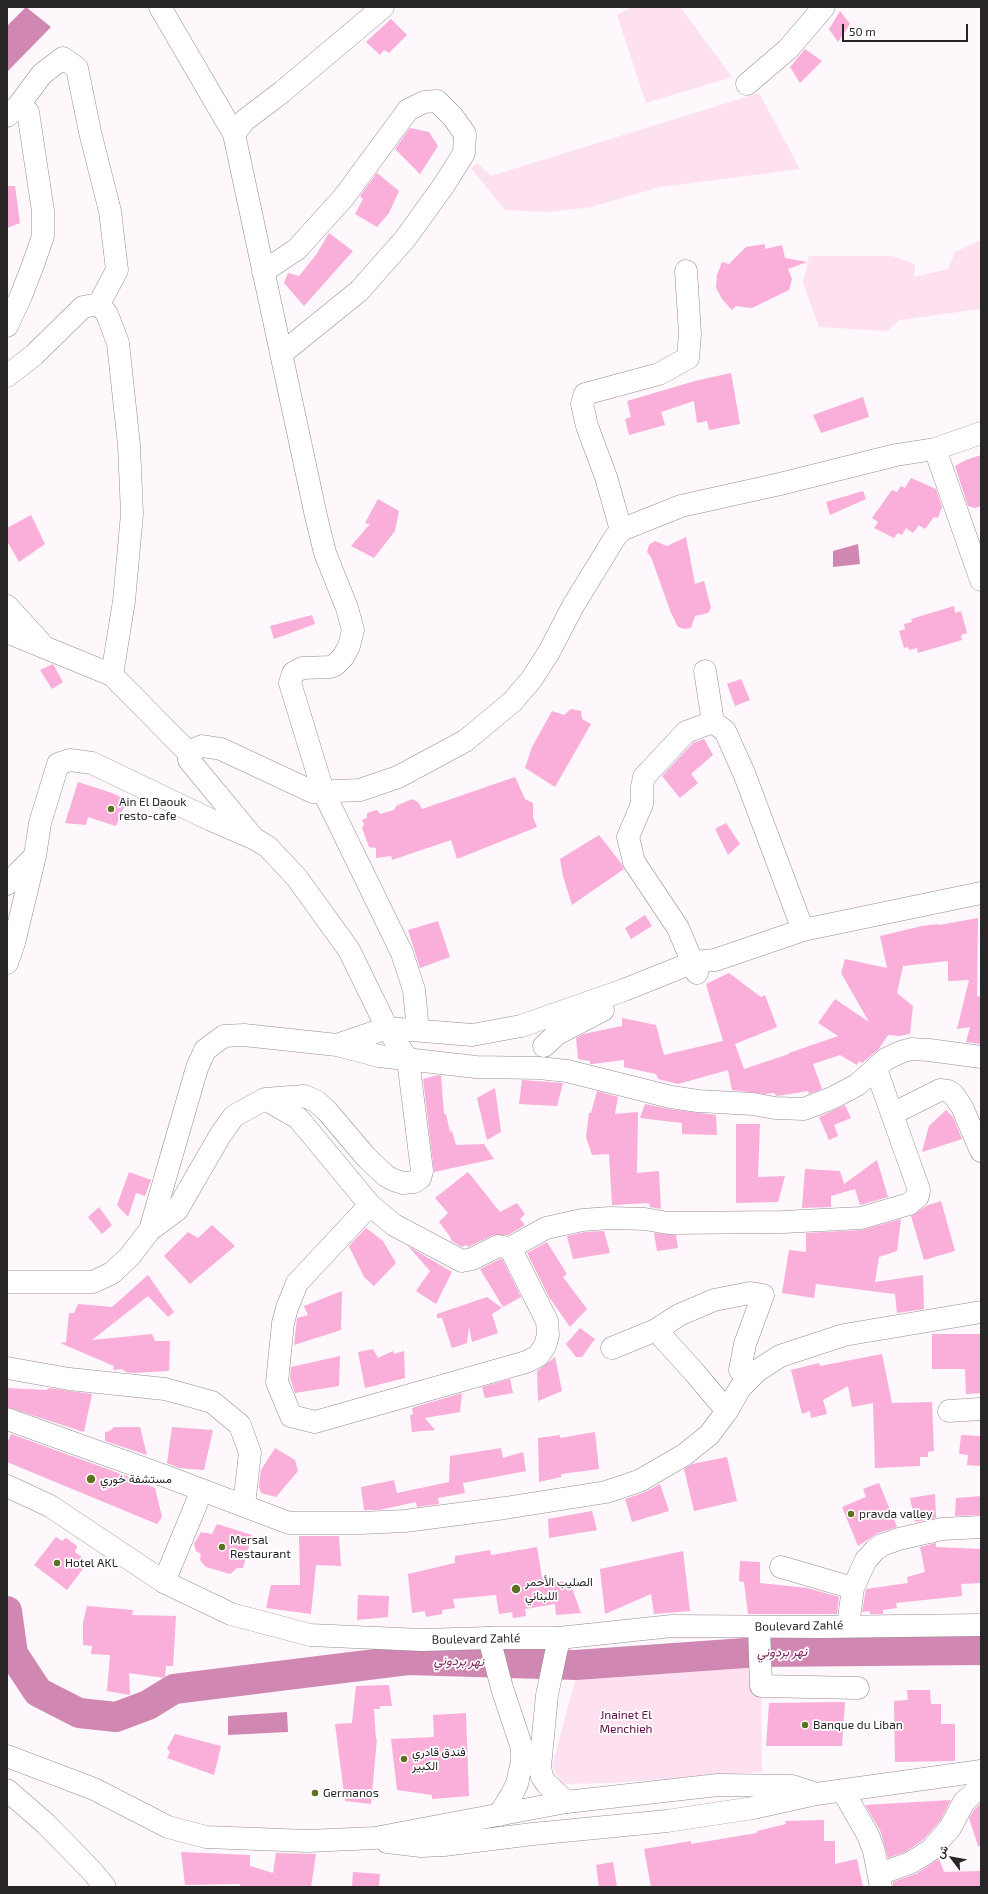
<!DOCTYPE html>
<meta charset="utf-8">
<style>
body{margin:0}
#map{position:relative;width:988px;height:1894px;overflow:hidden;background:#fef7fb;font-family:"Exo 2",Vazirmatn,sans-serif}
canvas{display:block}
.frame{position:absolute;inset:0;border:8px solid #282526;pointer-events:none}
.north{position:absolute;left:932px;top:1838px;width:40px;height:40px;-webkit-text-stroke:3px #fff;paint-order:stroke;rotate:302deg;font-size:11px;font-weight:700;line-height:16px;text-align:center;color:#282526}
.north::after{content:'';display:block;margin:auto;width:14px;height:18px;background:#282526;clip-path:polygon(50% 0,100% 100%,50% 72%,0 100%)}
.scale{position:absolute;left:842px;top:24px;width:126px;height:18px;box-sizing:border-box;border:2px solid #282526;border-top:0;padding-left:5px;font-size:12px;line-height:14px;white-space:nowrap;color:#282526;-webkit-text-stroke:3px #fff;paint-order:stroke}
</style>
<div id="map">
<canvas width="988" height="1894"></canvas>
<div class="frame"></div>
<div class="north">ش</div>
<div class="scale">50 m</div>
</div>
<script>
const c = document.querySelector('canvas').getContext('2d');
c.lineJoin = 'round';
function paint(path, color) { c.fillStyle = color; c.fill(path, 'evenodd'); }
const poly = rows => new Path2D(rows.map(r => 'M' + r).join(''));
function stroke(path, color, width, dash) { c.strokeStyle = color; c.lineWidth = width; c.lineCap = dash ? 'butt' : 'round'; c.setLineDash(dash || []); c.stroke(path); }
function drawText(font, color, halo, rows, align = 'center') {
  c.font = font + ' "Exo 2",Vazirmatn,sans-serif'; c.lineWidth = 3.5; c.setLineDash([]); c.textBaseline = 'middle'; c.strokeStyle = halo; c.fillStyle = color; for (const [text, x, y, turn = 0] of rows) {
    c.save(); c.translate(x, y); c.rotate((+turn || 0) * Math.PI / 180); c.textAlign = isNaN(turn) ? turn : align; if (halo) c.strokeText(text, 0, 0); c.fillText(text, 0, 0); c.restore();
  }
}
paint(poly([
 [632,7,680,7,732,77,646,103,617,15],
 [759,93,800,169,660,187,591,207,549,212,505,210,471,168,477,163,491,176],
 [981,240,981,309,900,320,887,331,819,327,803,283,809,256,892,256,915,264,914,277,948,269,955,252],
 [580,1662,761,1662,762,1772,610,1783,562,1784,552,1766]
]), '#fde1f0');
paint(poly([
 [26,7,51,27,8,71,7,26],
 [858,544,860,564,833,567,833,551],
 [287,1712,288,1732,228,1735,228,1716]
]), '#d087b2');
stroke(poly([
 [7,1611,13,1654,38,1692,79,1713,116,1717,148,1705,174,1689,408,1660,576,1665,759,1652,981,1650]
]), '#d087b2', 30);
paint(poly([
 [840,11,850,24,838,42,829,29],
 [391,19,407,35,389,53,384,50,380,55,366,42],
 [805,49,822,61,800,83,790,67],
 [410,128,429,132,438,146,420,174,395,149],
 [377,173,399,191,389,213,377,227,355,214,363,199,360,196],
 [7,186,15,186,20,223,7,228],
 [329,233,353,251,304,306,284,283,288,273,299,276,316,255],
 [765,244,765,249,782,245,785,258,807,262,788,269,792,279,789,290,752,308,736,306,732,310,722,299,716,288,717,275,722,262,729,264,746,247],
 [731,373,740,424,709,430,707,421,697,423,694,401,661,412,665,425,629,435,625,419,631,417,627,401,695,381],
 [863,397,869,417,821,433,813,415],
 [981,455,981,506,975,508,968,506,955,466,966,460],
 [911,478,936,489,942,507,938,518,934,517,925,529,919,525,913,533,906,528,902,535,898,533,894,538,874,528,878,522,872,518,892,490,897,492,901,486,905,488],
 [863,491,866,499,830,515,826,502],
 [378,499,399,511,395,531,374,558,351,546,370,524,365,523],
 [31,515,45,544,19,562,7,541,7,528],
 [686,537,695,584,704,581,711,608,708,613,695,616,691,628,685,629,678,627,671,613,651,557,647,552,649,545,655,541,667,546],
 [954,606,955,613,961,611,967,633,961,635,962,640,918,653,917,648,909,650,908,647,904,648,899,631,905,629,904,624,912,622,911,619],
 [312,615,315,624,274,639,270,626],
 [53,664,63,682,52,689,40,670],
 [741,679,750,700,735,706,727,684],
 [571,709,581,711,582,719,591,724,555,787,525,768,532,747,552,711,564,715],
 [704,739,713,755,691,774,698,783,680,798,662,776,693,743],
 [515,777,525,799,533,803,533,817,537,827,457,859,451,840,392,860,391,856,376,858,376,848,369,847,362,828,364,824,362,820,367,818,367,813,377,810,380,814,394,810,396,806,412,799,418,802,422,809],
 [78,782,112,793,127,800,116,826,88,817,86,825,65,823],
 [726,823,740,844,728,855,715,829],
 [599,835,621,863,624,869,572,905,563,876,560,859],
 [645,915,652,926,631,939,625,928],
 [978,918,977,996,981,997,981,1044,966,1042,970,1027,957,1029,969,980,948,981,948,961,903,966,897,993,913,1006,910,1034,899,1036,888,1035,878,1050,862,1063,859,1061,857,1065,840,1055,813,1064,822,1089,809,1094,808,1091,777,1096,774,1093,765,1094,732,1090,728,1070,678,1084,658,1079,656,1074,624,1067,624,1060,592,1064,590,1064,590,1061,578,1059,576,1038,583,1034,622,1026,622,1018,656,1025,664,1055,723,1041,706,984,729,973,761,997,765,995,777,1027,735,1044,744,1069,789,1054,789,1053,838,1036,818,1023,835,999,869,1022,841,973,845,959,887,968,880,936,922,926,938,924,939,925],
 [438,921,450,957,420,968,408,930],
 [438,1075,441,1076,444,1114,446,1114,450,1132,452,1131,456,1145,484,1144,494,1159,434,1172,423,1079],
 [522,1080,563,1083,557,1106,519,1104],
 [495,1088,501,1132,487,1140,477,1098],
 [597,1091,618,1097,615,1114,638,1112,637,1173,659,1171,661,1209,650,1207,649,1203,612,1205,609,1154,592,1155,586,1137,589,1113,591,1113],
 [645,1104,669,1109,716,1115,717,1135,682,1134,682,1123,640,1118],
 [845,1105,851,1118,834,1125,838,1136,829,1140,819,1117],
 [946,1110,953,1117,962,1139,922,1152,929,1126],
 [736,1124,760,1124,758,1177,785,1176,778,1202,736,1203],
 [877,1160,888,1197,860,1205,855,1189,831,1196,831,1207,802,1208,805,1169,840,1171,844,1184],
 [129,1172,151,1180,145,1196,136,1193,128,1217,117,1205],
 [468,1172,500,1212,517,1203,525,1214,520,1219,525,1225,508,1235,493,1235,468,1247,466,1245,462,1247,452,1241,449,1235,439,1222,448,1213,435,1198],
 [941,1201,955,1251,924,1260,911,1216,926,1206],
 [99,1207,112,1225,102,1234,88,1217],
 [901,1219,897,1251,879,1257,875,1282,923,1275,924,1309,897,1313,895,1294,816,1284,814,1298,782,1293,789,1250,806,1252,806,1233,862,1230],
 [212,1225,235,1246,190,1284,164,1256,188,1232,198,1238],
 [366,1228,383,1241,396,1263,374,1286,364,1277,349,1246],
 [604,1231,610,1253,573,1259,567,1236,584,1232],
 [654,1233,676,1235,678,1248,657,1251],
 [547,1242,567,1274,563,1277,587,1309,570,1327,549,1297,527,1253],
 [408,1246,452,1272,436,1304,416,1291,430,1271],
 [500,1259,502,1259,521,1297,503,1307,480,1269],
 [148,1275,174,1312,168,1317,148,1296,92,1340,152,1334,155,1341,170,1341,169,1371,133,1373,126,1372,122,1369,113,1370,114,1366,60,1343,66,1342,69,1313,74,1313,78,1304,112,1307],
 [342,1291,341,1330,294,1345,297,1318,308,1315,304,1306],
 [487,1297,502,1308,492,1314,498,1333,472,1342,469,1327,467,1343,452,1348,442,1318,437,1318,437,1314],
 [580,1328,595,1339,582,1357,576,1357,566,1344],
 [932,1334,981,1334,981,1393,966,1394,965,1369,932,1369],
 [373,1349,378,1358,393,1351,394,1354,404,1351,405,1378,365,1388,358,1352],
 [882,1354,892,1403,932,1402,934,1451,928,1452,928,1457,920,1457,920,1466,875,1468,873,1403,852,1407,848,1386,823,1400,827,1414,811,1418,810,1411,802,1414,791,1370,819,1363,820,1366],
 [340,1356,339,1386,295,1393,290,1378,291,1367],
 [555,1357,562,1391,538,1401,537,1371],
 [510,1379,513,1393,485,1398,482,1387],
 [7,1388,47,1390,48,1388,92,1394,84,1432,7,1407],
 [462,1393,460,1412,425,1418,435,1430,412,1432,410,1415,413,1415,412,1408],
 [114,1427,140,1427,147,1455,105,1441,105,1432,110,1431],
 [172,1427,213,1430,204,1470,179,1468,167,1463],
 [595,1432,599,1469,561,1474,561,1477,539,1482,538,1438,560,1435,560,1438],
 [11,1434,124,1475,155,1488,162,1517,157,1524,7,1462,7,1444],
 [961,1435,981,1436,981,1466,967,1465,968,1455,959,1454],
 [275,1448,295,1460,298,1471,276,1497,261,1493,259,1486,261,1470],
 [501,1448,503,1458,523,1452,526,1471,463,1483,465,1493,438,1498,439,1504,417,1507,416,1502,379,1510,364,1510,361,1487,394,1480,397,1493,449,1482,450,1456],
 [727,1457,737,1501,694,1511,684,1469,692,1464],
 [879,1483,897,1527,878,1533,858,1546,842,1507,866,1497,863,1489],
 [660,1484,669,1511,632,1522,625,1499,643,1493],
 [935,1494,936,1518,915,1522,910,1498],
 [981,1496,981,1515,955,1516,956,1498],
 [592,1511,597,1530,549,1538,548,1519],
 [217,1524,252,1535,243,1568,237,1568,230,1574,206,1567,200,1560,201,1554,196,1551,194,1544,201,1532,212,1534],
 [299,1536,339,1536,341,1566,316,1565,311,1614,266,1608,271,1585,300,1585],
 [56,1537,62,1541,66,1538,77,1546,75,1552,88,1562,67,1590,34,1565],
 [936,1543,936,1547,981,1549,981,1583,961,1584,962,1596,896,1603,897,1608,883,1610,883,1614,870,1614,870,1611,862,1612,866,1589,908,1583,907,1577,925,1572,920,1547],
 [537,1547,542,1578,570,1583,581,1613,556,1615,555,1604,525,1609,526,1616,513,1618,512,1612,499,1614,496,1595,453,1599,455,1608,442,1610,442,1614,426,1617,425,1611,412,1613,408,1574,455,1563,455,1556,490,1550,491,1555],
 [683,1551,690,1611,654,1614,651,1594,605,1614,600,1569],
 [740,1561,760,1562,760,1583,807,1588,839,1597,837,1614,748,1614,744,1582,739,1581],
 [358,1595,389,1596,388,1617,357,1620],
 [87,1606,133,1610,132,1615,176,1616,173,1666,166,1666,165,1678,129,1673,130,1695,107,1691,110,1655,91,1654,92,1646,83,1645,83,1623],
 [389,1685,392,1706,380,1706,380,1709,374,1709,376,1740,377,1739,371,1804,345,1801,335,1724,352,1723,356,1686],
 [907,1690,930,1690,931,1704,941,1704,941,1724,955,1724,955,1761,895,1762,894,1701,908,1700],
 [845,1702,842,1746,766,1746,769,1703],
 [466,1713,469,1796,432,1799,432,1795,397,1790,391,1739,434,1737,433,1715],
 [175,1734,221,1746,214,1775,167,1758,170,1752,167,1749],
 [951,1800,940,1821,923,1840,905,1852,888,1858,880,1830,865,1805],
 [981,1803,981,1846,978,1846,969,1818,974,1810],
 [824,1820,824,1841,835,1841,835,1864,857,1859,863,1887,651,1887,644,1849,691,1841,691,1844,757,1833,757,1831,786,1824,785,1821],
 [181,1852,250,1855,250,1866,273,1873,276,1853,316,1854,311,1887,240,1887,240,1884,185,1885],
 [939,1859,944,1872,980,1871,981,1887,893,1887,893,1882,916,1874],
 [613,1862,617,1887,599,1887,596,1865],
 [353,1872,380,1874,379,1887,352,1887]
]), '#faaeda');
const minor = poly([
 [160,7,234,134,316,516,325,553,347,608,353,630,349,646,343,657,335,665,330,667,302,668,293,673,290,683,323,791,402,953,414,990,418,1030],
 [747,84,788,49,824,7],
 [18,106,42,74,63,58,77,68,90,132,110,211,117,270,99,304],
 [7,116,18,106,23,107,28,112,43,211,43,236,33,265,21,296,7,326],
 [234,134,245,120,282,92,383,7],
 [263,272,297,249,344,197,408,110,424,102,437,101,453,117,465,134,464,153,444,185,405,239,359,291,281,354],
 [7,376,34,355,83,307,99,304,107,314,118,343,129,445,132,514,124,601,112,675],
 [935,449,981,580],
 [621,530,606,477,587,426,582,404,585,394,659,374,688,358,690,334,686,271],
 [7,606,41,643],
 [7,632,112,675,188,752,189,760,193,765,251,835],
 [705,671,713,722],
 [188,752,202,746,221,749,313,792,360,790,398,777,465,741,512,702,531,680,549,652,573,606,614,539,621,530,681,506,780,484,896,455,935,449,981,433],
 [7,884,34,857],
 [7,963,14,943,35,856,40,823,58,764,70,760,92,763,211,820,255,839,268,847,297,878,349,950,387,1028,408,1060,422,1171,420,1178,414,1182,403,1183,394,1180,386,1176,366,1157,327,1111,316,1101,304,1096,265,1099,234,1116,221,1134,177,1210,150,1230,130,1256,112,1273,93,1282,7,1282],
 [697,973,678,928,634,862,628,837,642,804,642,787,644,777,686,732,713,722,725,731,744,773,803,930],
 [337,1045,387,1028,472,1035,521,1026,624,990,694,962,715,960,803,930,981,893],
 [544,1046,557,1034,603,1010],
 [265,1099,298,1118,370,1205,394,1225,462,1261,472,1259,498,1246,510,1248,547,1321,548,1335,545,1346,538,1356,526,1362,315,1422,291,1416,277,1382,283,1323,287,1308,297,1283,370,1205],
 [892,1114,940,1090,948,1091,953,1094,962,1107,981,1151],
 [150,1230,197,1068,205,1050,224,1036,244,1035,337,1045,379,1056,476,1067,539,1068,567,1071,671,1097,698,1101,753,1104,775,1108,804,1109,832,1098,857,1085,886,1059,901,1052,911,1049,929,1050,981,1057],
 [510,1248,546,1228,582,1220,610,1218,645,1219,668,1223,783,1222,861,1218,909,1204,918,1196,919,1190,876,1069],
 [612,1348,656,1330],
 [7,1368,69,1379,165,1389,212,1402,240,1425,250,1453,244,1505],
 [727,1411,694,1372,656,1330,679,1315,714,1300,750,1293,763,1295,745,1344,740,1370,749,1379],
 [949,1411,981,1409],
 [7,1419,165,1476,289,1523,361,1523,405,1521,505,1508,606,1492,639,1481,684,1455,709,1435,727,1411,740,1388,757,1371,780,1356,844,1335,981,1312],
 [781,1567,853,1588],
 [164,1582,202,1490],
 [848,1626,853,1588,866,1560,875,1550,882,1545,899,1539,942,1529,981,1527],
 [759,1627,761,1686,858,1688],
 [489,1638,502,1688,522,1748,522,1761,517,1784,512,1794,499,1815],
 [559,1638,547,1695,540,1767,542,1777,546,1783,566,1802],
 [7,1790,46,1824,91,1870,105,1887],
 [843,1791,868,1835,874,1851,881,1887],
 [879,1874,910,1863,931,1850,950,1828,964,1802,981,1786]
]);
const major = poly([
 [7,1486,50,1506,164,1582,231,1614,310,1635,422,1640,489,1638,559,1638,672,1626,823,1627,981,1625],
 [7,1756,94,1789,168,1827,206,1837,308,1841,375,1838,566,1802,718,1785,792,1786,816,1794],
 [387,1842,421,1846,444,1845,533,1834,667,1821,753,1808,816,1794,981,1771]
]);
stroke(minor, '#948d91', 23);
stroke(major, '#948d91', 23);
stroke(minor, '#fff', 22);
stroke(major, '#fff', 22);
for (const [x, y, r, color] of [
 [111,809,4,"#5d7221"],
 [91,1479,5,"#5d7221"],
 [851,1514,4,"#5d7221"],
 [222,1547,4,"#5d7221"],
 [57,1563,4,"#5d7221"],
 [516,1589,5,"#5d7221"],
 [805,1725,4,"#5d7221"],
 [404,1759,4,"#5d7221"],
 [315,1793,4,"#5d7221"]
]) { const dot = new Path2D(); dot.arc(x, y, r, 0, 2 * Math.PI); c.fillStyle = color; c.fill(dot); stroke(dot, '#fff', 1.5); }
drawText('12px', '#282526', '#fff', [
 ["Ain El Daouk",119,802],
 ["resto-cafe",119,816],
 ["مستشفة خوري",100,1479],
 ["pravda valley",859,1514],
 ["Mersal",230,1540],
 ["Restaurant",230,1554],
 ["Hotel AKL",65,1563],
 ["الصليب الأحمر",525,1582],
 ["اللبناني",525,1596],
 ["Banque du Liban",813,1725],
 ["فندق قادري",412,1752],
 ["الكبير",412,1766],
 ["Germanos",323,1793]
], 'left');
drawText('12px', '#282526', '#fff', [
 ["Boulevard Zahlé",799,1626,-1],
 ["Boulevard Zahlé",476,1639,-1]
]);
drawText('12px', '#610948', '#fff', [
 ["Jnainet El",626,1715],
 ["Menchieh",626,1729]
]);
drawText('italic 13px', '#7a255e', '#fff', [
 ["نهر بردوني",782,1652,-1],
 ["نهر بردوني",459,1661,2]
]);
</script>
